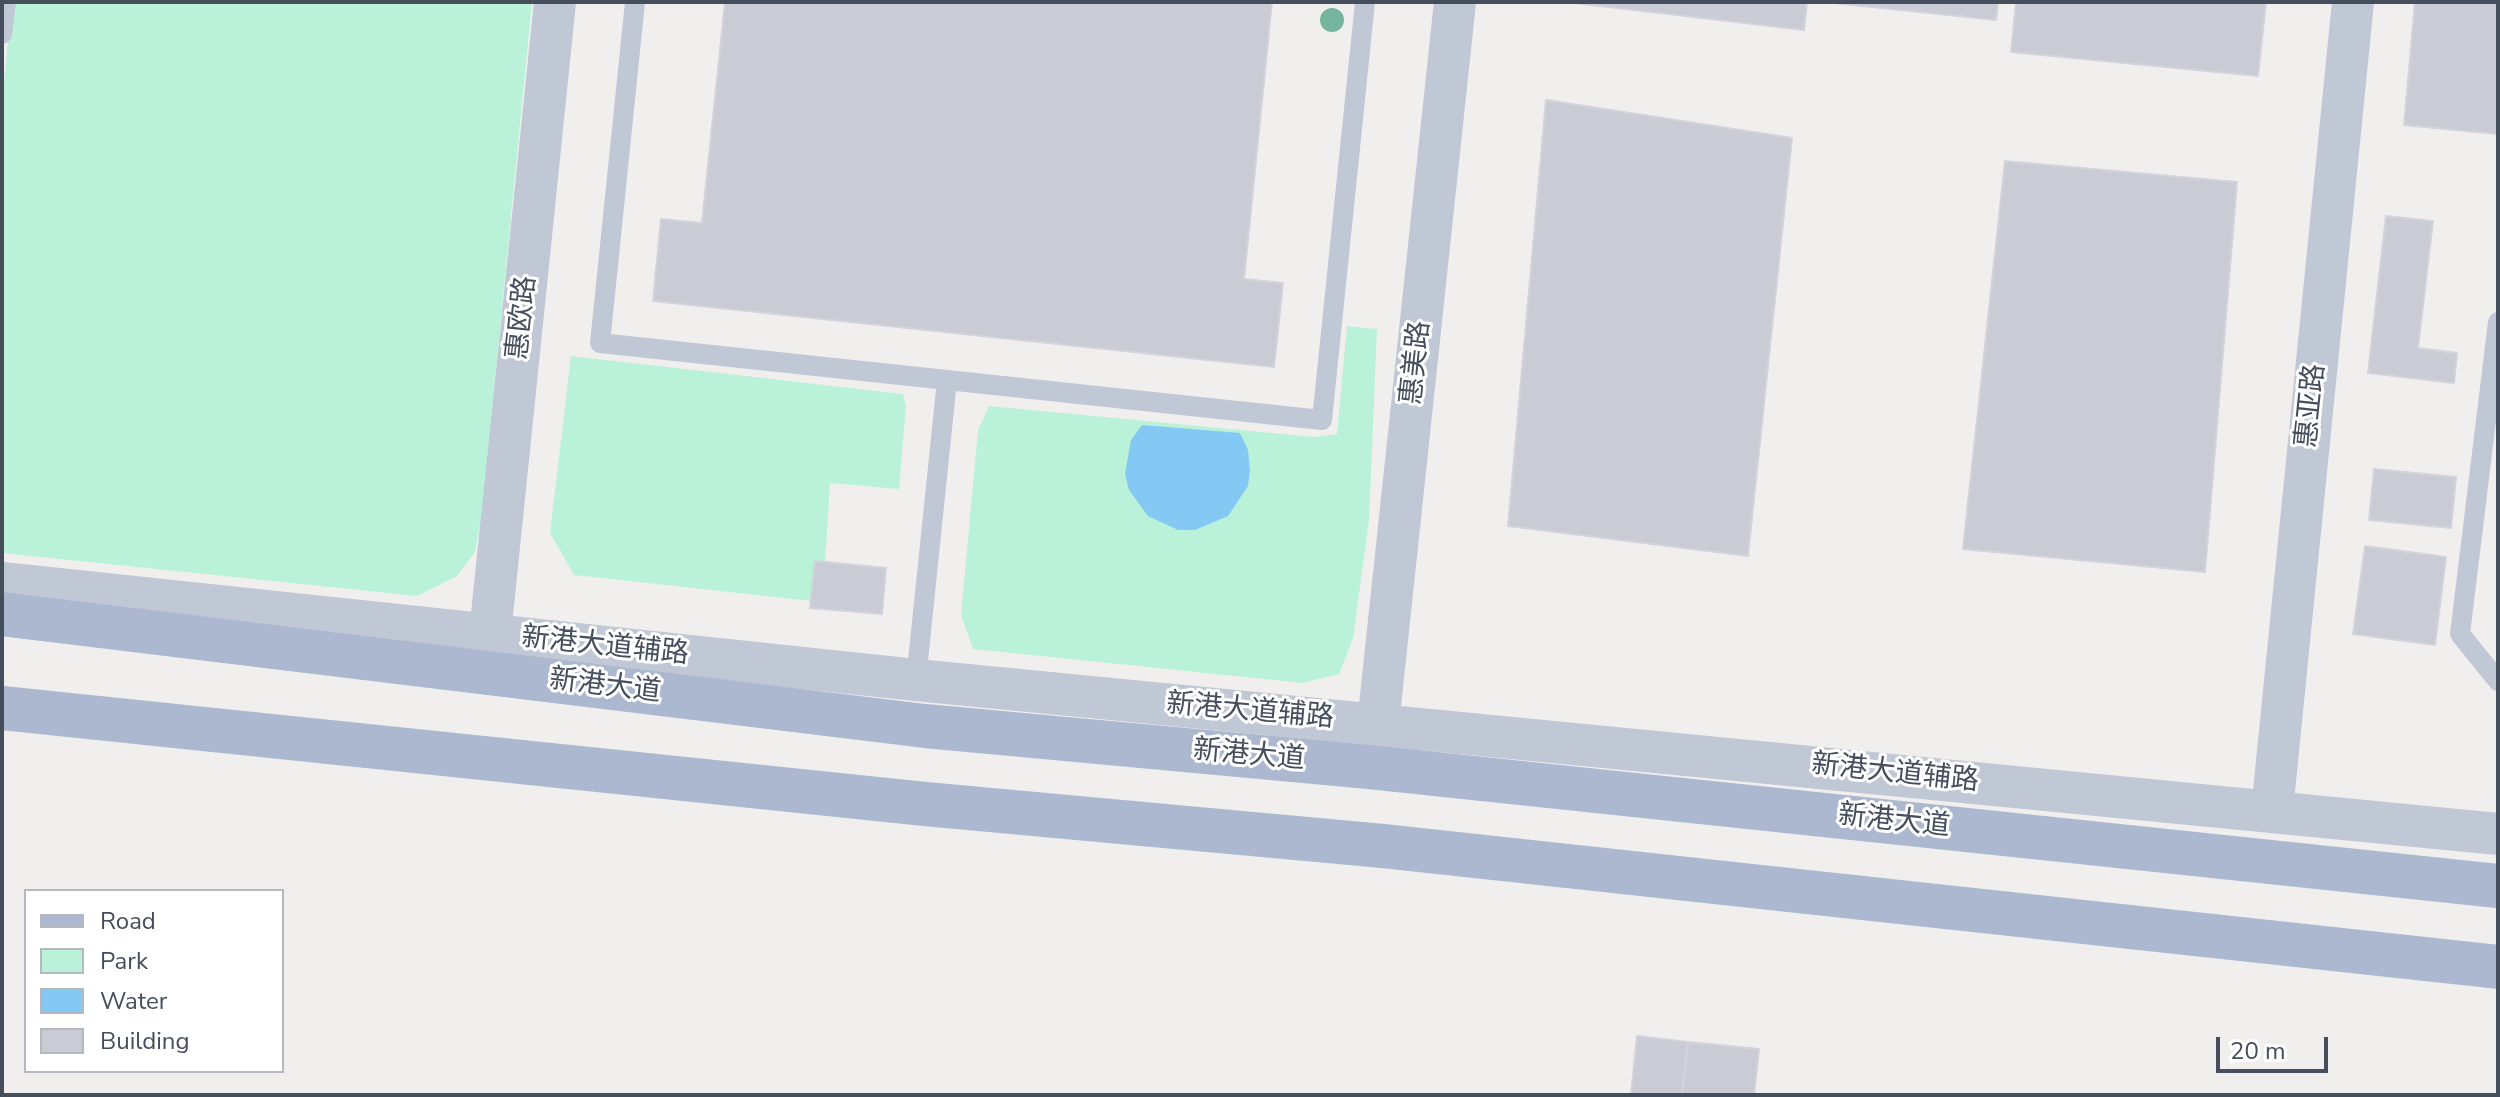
<!DOCTYPE html>
<meta charset="utf-8">
<style>
body{margin:0}
#map{position:relative;width:2500px;height:1097px;overflow:hidden;background:#f1efee;font-family:"Nunito Sans",sans-serif}
canvas{display:block}
.frame{position:absolute;inset:0;border:4px solid #454e5d;pointer-events:none}
.legend{position:absolute;left:24px;top:889px;width:260px;height:184px;box-sizing:border-box;background:#fff;border:2px solid #b5b8be;margin:0;padding:10px 14px;list-style:none;font-size:24px;color:#454e5d}
.legend li{display:flex;align-items:center;gap:16px;height:40px}
.legend b{width:40px;border:2px solid #b5b8be}
.scale{position:absolute;left:2216px;top:1037px;width:112px;height:36px;box-sizing:border-box;border:4px solid #454e5d;border-top:0;padding-left:10px;font-size:24px;line-height:28px;white-space:nowrap;color:#454e5d;-webkit-text-stroke:6px #fff;paint-order:stroke}
</style>
<div id="map">
<canvas width="2500" height="1097"></canvas>
<div class="frame"></div>
<ul class="legend">
<li><b style="height:10px;background:#acb8d0"></b>Road</li>
<li><b style="height:22px;background:#b9f2d9"></b>Park</li>
<li><b style="height:22px;background:#83c9f3"></b>Water</li>
<li><b style="height:22px;background:#caccd5"></b>Building</li>
</ul>
<div class="scale">20 m</div>
</div>
<script>
const c = document.querySelector('canvas').getContext('2d');
c.lineJoin = 'round';
function paint(path, color) { c.fillStyle = color; c.fill(path, 'evenodd'); }
const poly = rows => new Path2D(rows.map(r => 'M' + r).join(''));
function stroke(path, color, width, dash) { c.strokeStyle = color; c.lineWidth = width; c.lineCap = dash ? 'butt' : 'round'; c.setLineDash(dash || []); c.stroke(path); }
function drawText(font, color, halo, rows, align = 'center') {
  c.font = font + ' "Nunito Sans","Noto Sans SC",sans-serif'; c.lineWidth = 6; c.setLineDash([]); c.textBaseline = 'middle'; c.strokeStyle = halo; c.fillStyle = color; for (const [text, x, y, turn = 0] of rows) {
    c.save(); c.translate(x, y); c.rotate((+turn || 0) * Math.PI / 180); c.textAlign = isNaN(turn) ? turn : align; if (halo) c.strokeText(text, 0, 0); c.fillText(text, 0, 0); c.restore();
  }
}
paint(poly([
 [12,2,532,2,481,520,475,552,457,576,417,596,2,553,2,102],
 [1347,326,1377,329,1369,520,1353,638,1339,674,1303,683,973,649,961,615,978,430,989,406,1314,437,1337,434],
 [571,356,903,394,906,406,899,489,830,483,825,562,815,562,811,601,574,575,550,533]
]), '#b9f2d9');
paint(poly([
 [1142,425,1240,433,1248,450,1250,469,1248,486,1228,516,1195,530,1178,530,1148,516,1129,490,1125,474,1131,440]
]), '#83c9f3');
const building = poly([
 [725,2,1272,2,1244,279,1283,283,1274,367,653,301,661,219,702,223,725,2],
 [1566,2,1807,2,1804,30,1566,2],
 [1824,2,1998,2,1996,20,1824,2],
 [2016,2,2266,2,2258,76,2011,52,2016,2],
 [2415,2,2498,2,2497,134,2404,125,2415,2],
 [1546,100,1792,138,1748,556,1508,526,1546,100],
 [2005,161,2237,182,2205,572,1963,549,2005,161],
 [2386,216,2433,221,2418,348,2457,353,2454,383,2368,373,2386,216],
 [2374,469,2456,477,2451,528,2369,520,2374,469],
 [2365,546,2446,557,2435,645,2353,634,2365,546],
 [815,561,886,568,882,614,810,608,815,561],
 [1637,1036,1688,1042,1682,1095,1631,1095,1637,1036],
 [1688,1042,1759,1049,1754,1095,1682,1095,1688,1042]
]);
paint(building, '#caccd5');
stroke(building, '#d2d3db', 2);
stroke(poly([
 [635,2,600,343,1322,420,1365,2],
 [2,34,6,2],
 [2498,322,2460,634,2498,681],
 [916,680,947,380]
]), '#c1c8d5', 20);
stroke(poly([
 [2,583,916,680,2498,834],
 [490,634,555,2],
 [1378,724,1455,2],
 [2272,811,2353,2]
]), '#c1c8d5', 42);
stroke(poly([
 [2,614,925,726,1369,767,2498,886],
 [2,708,925,804,1383,846,2498,967]
]), '#acb8d0', 44);
c.fillStyle = '#75b59f';
for (const [x, y] of [
 [1332,20]
]) { c.beginPath(); c.arc(x, y, 12, 0, 2 * Math.PI); c.fill(); }
drawText('28px', '#454e5d', '#fff', [
 ["惠欧路",523,318,-84],
 ["惠美路",1417,363,-84],
 ["惠亚路",2312,406,-84],
 ["新港大道辅路",605,647,6],
 ["新港大道",605,687,7],
 ["新港大道辅路",1250,712,5],
 ["新港大道",1249,756,5],
 ["新港大道辅路",1895,774,6],
 ["新港大道",1894,822,6]
]);
</script>
